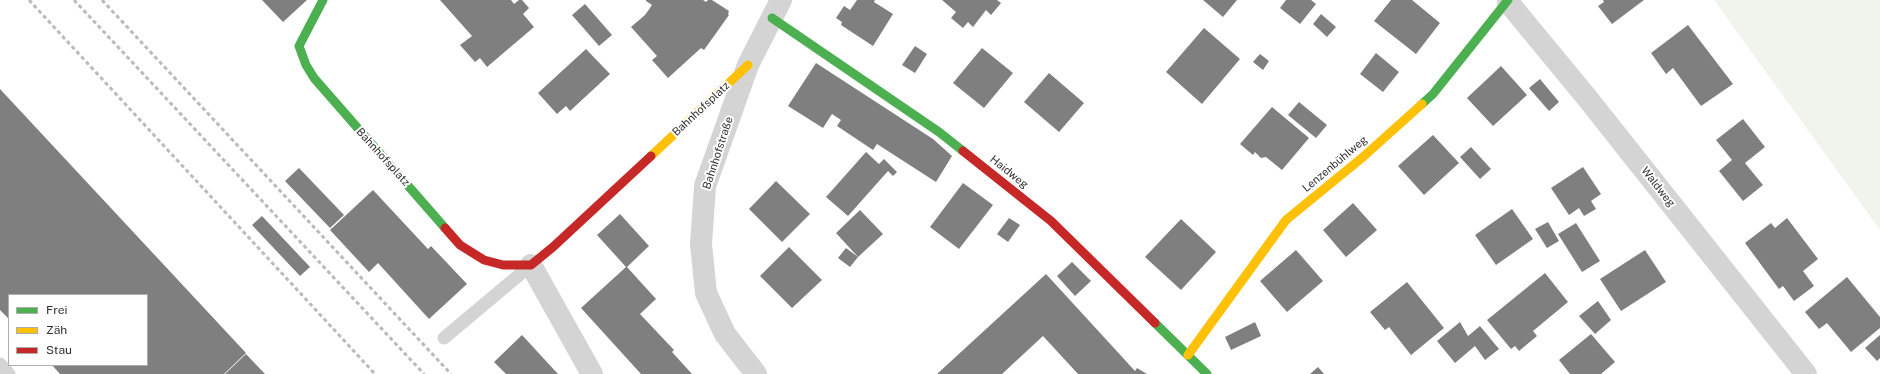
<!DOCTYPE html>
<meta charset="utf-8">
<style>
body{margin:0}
#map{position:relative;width:1880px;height:374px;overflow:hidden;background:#fff;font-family:"Public Sans",sans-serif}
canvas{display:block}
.legend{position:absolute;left:8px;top:294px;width:140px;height:72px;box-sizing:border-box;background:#fff;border:1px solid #acacac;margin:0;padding:5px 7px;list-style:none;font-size:12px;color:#2f2f2f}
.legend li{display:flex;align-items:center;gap:8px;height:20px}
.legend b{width:20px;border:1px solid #acacac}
</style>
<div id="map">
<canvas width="1880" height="374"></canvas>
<ul class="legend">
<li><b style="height:5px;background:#4caf50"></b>Frei</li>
<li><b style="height:5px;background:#ffc107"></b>Zäh</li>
<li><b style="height:5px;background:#c62828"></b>Stau</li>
</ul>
</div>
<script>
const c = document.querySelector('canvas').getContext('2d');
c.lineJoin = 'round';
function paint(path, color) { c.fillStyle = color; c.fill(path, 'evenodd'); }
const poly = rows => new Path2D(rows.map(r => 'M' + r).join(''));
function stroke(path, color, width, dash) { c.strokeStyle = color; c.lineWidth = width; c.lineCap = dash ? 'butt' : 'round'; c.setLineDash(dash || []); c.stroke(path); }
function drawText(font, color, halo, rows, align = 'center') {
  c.font = font + ' "Public Sans",sans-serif'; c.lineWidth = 4; c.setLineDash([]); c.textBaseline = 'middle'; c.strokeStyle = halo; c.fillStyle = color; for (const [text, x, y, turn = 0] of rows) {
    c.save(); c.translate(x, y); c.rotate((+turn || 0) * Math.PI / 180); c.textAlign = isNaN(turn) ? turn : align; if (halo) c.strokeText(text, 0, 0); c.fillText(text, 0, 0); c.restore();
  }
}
paint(poly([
 [1714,0,1880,0,1880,230]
]), '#f1f4ed');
paint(poly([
 [262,0,307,0,283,22],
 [440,0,511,0,514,4,519,0,522,0,529,8,523,14,534,27,487,67,480,58,475,62,460,45,472,36],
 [646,0,703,0,706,2,708,0,712,0,729,11,728,14,729,15,704,50,701,48,668,78,652,60,657,56,631,27,645,15,652,5,646,1],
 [857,0,875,0,874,2,893,14,873,46,841,25,842,22,836,18,844,6,850,10],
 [942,0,997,0,1001,3,991,15,986,10,973,27,968,22,963,28,951,18,956,12],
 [1203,0,1237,0,1223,17],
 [1286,0,1311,0,1316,4,1300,24,1280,8],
 [1391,0,1412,0,1440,23,1416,54,1374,21],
 [1603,0,1644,0,1612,24,1598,6,1604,2],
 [585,4,612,35,599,46,572,15],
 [1321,14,1336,27,1327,37,1313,24],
 [1688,25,1733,84,1701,106,1673,68,1666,74,1651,53],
 [1204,28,1240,59,1202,104,1166,72],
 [915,46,927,54,915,73,902,65],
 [982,48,1013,73,984,108,953,83],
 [586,49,610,74,570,111,566,106,557,114,538,93],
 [1376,53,1399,72,1383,92,1360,74],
 [1260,54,1269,61,1263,70,1253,62],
 [816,63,933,139,952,156,936,182,877,144,873,150,837,126,841,120,832,114,823,128,788,106],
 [1501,66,1527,95,1493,126,1467,98],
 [1049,73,1084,103,1059,132,1024,102],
 [1540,79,1559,102,1549,111,1529,88],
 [0,89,246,353,224,374,60,374,52,365,147,365,147,295,9,295,9,319,0,310],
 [1299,102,1327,125,1316,138,1288,115],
 [1272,107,1309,138,1282,170,1266,157,1261,158,1255,152,1253,155,1240,144],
 [1743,119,1765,147,1745,163,1763,185,1743,201,1719,171,1732,160,1716,140],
 [1433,135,1459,163,1424,195,1398,166],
 [1471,147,1491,169,1480,179,1460,157],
 [866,152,879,164,884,159,897,172,893,176,888,171,848,216,826,197],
 [1583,167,1601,194,1591,201,1596,209,1584,216,1579,208,1569,215,1551,188],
 [299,168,344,215,330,228,285,181],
 [776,181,810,214,782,242,749,209],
 [963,183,993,205,959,249,930,227],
 [373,190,428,249,431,246,467,284,429,319,378,263,369,272,330,230],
 [1353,203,1377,230,1346,257,1323,230],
 [1512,209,1533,239,1496,265,1475,235],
 [860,210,883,234,858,257,836,233],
 [620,214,649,246,627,267,656,299,640,314,674,350,672,352,692,374,641,374,581,308,626,267,597,235],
 [262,216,310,267,300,276,252,225],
 [1009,218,1020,225,1008,242,997,234],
 [1787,218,1818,259,1803,271,1814,286,1794,301,1783,286,1779,289,1745,243,1771,223,1775,228],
 [1181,219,1216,252,1181,290,1145,257],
 [1548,222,1559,241,1547,248,1535,229],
 [1576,223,1600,261,1582,272,1558,234],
 [789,247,822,280,792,308,760,276],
 [846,248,858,257,850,267,838,258],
 [1296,250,1323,281,1287,312,1260,281],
 [1645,250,1666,282,1621,311,1600,279],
 [1072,262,1091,281,1075,296,1057,276],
 [1545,273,1568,302,1533,331,1537,336,1519,351,1515,346,1511,349,1487,320],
 [1046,274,1135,371,1137,368,1147,374,1078,374,1043,336,1002,374,937,374],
 [1847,277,1880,317,1880,328,1851,352,1827,323,1819,329,1805,312],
 [1407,282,1444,328,1411,355,1389,327,1385,330,1370,312],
 [1598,301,1611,320,1595,334,1579,316],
 [1255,322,1261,336,1231,350,1225,337],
 [1460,322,1468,336,1480,326,1499,349,1485,360,1475,346,1455,363,1437,341],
 [1591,334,1615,362,1601,374,1570,374,1559,360],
 [522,335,558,374,506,374,494,362],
 [1880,335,1880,358,1877,361,1865,348],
 [246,354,265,374,225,374],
 [1318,367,1324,374,1310,374]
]), '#7f7f7f');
stroke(poly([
 [444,338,531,265],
 [0,364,9,374]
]), '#d4d4d4', 13);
stroke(poly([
 [1508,2,1588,99,1806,374],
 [531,265,592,374],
 [756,374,725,334,706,293,701,244,705,186,748,65,781,0]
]), '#d4d4d4', 22);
stroke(poly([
 [323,0,299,46,306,65,314,78,445,228],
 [772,18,939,132,963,151],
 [1422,104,1433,94,1508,0],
 [1155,323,1207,374]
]), '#4caf50', 9);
stroke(poly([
 [651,156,748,65],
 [1188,355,1286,220,1363,157,1422,104]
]), '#ffc107', 9);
stroke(poly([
 [963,151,1051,221,1155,323],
 [445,228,460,245,484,260,503,265,531,265,553,247,651,156]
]), '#c62828', 9);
stroke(poly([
 [29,0,375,374],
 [74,0,424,374],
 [102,0,451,374]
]), '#bbb', 3, [4, 3]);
drawText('11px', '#2f2f2f', '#fff', [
 ["Bahnhofsplatz",701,109,-43],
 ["Bahnhofstraße",718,153,-72],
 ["Bahnhofsplatz",383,157,48],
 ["Lenzenbühlweg",1335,164,-40],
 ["Haidweg",1009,172,39],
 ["Waldweg",1658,187,52]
]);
</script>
